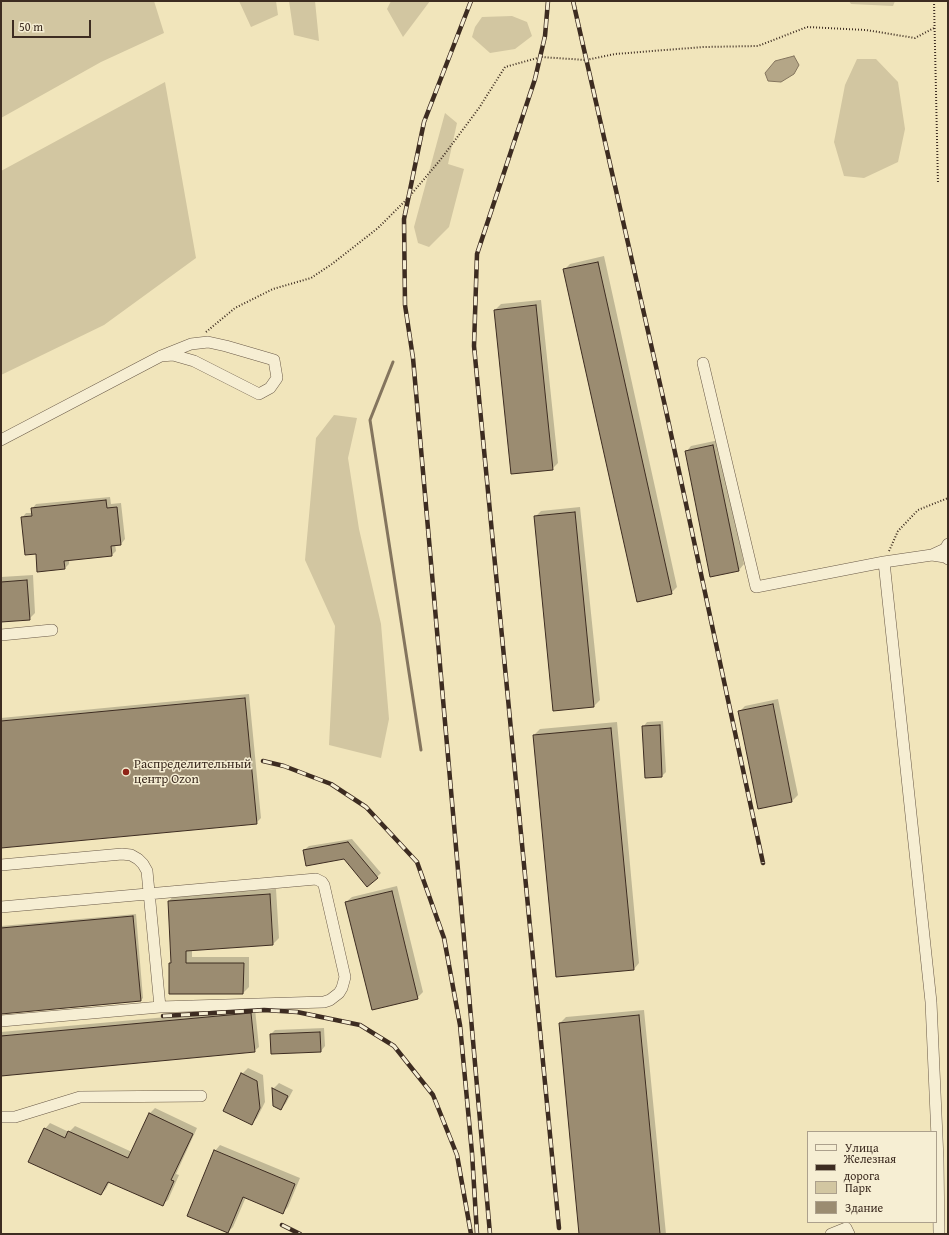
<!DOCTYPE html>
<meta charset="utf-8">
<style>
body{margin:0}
#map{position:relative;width:949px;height:1235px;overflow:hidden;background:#f1e5bb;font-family:"Gentium Book Plus",serif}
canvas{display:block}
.frame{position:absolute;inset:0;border:2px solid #3d2c21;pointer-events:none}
.legend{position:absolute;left:807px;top:1131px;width:130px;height:92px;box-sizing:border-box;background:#f6eed3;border:1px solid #aca08c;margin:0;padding:5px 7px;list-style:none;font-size:12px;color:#3d2c21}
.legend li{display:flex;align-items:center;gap:8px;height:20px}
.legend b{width:20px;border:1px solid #aca08c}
.scale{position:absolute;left:12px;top:20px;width:79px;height:18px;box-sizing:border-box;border:2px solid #3d2c21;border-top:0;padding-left:5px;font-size:12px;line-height:14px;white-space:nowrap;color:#3d2c21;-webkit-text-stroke:3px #f6eed3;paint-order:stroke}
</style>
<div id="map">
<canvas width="949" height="1235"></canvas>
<div class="frame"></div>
<ul class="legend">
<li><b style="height:5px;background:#f6eed3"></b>Улица</li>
<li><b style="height:5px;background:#3d2c21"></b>Железная дорога</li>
<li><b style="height:11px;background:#d2c6a1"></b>Парк</li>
<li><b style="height:11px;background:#9b8c71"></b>Здание</li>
</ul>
<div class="scale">50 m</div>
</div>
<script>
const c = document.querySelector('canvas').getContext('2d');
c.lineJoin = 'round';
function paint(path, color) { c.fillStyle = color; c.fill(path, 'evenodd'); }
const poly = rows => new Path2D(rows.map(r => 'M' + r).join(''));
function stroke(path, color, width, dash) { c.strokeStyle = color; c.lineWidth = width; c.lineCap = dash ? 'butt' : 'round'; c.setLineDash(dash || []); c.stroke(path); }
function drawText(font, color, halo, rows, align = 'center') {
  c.font = font + ' "Gentium Book Plus",serif'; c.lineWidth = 3; c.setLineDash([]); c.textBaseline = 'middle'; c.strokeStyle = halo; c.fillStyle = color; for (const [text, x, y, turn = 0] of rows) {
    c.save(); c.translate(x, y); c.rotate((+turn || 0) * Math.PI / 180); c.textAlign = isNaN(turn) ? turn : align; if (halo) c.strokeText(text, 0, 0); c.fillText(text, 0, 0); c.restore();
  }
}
paint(poly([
 [1,1,154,1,164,33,101,62,1,118],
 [239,1,276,1,278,15,251,27],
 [289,1,315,1,319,41,294,35],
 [391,1,430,1,403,37,387,9],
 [849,1,895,1,893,6,851,4],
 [512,16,527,22,532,36,515,49,490,53,472,37,475,27,482,17],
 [857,59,876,59,898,82,905,129,898,162,864,178,844,176,834,142,845,85],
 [165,82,196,258,104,325,1,375,1,171],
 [445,113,457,123,448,164,464,169,449,227,429,247,418,243,414,227],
 [334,415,357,418,348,458,359,529,381,624,389,719,381,758,329,745,335,626,305,560,316,438]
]), '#d2c6a1');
const water = poly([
 [794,56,799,65,794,74,781,82,768,81,765,73,775,61,794,56]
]);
paint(water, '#b4a687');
stroke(water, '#84755e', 1);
paint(poly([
 [604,256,677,587,671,593,564,270,570,264],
 [541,300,558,463,552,469,495,310,501,304],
 [719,440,744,564,739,570,686,452,691,446],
 [110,497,111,504,121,503,125,539,121,544,115,544,116,551,112,555,69,560,69,564,65,568,36,553,22,518,26,513,32,513,32,509,36,504],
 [580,507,600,700,594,706,554,710,535,517,541,511],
 [33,575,35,613,29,619,1,621,1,577],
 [249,694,261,818,256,823,1,847,1,718],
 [778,699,798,795,792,801,759,808,739,712,745,706],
 [663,721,666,772,662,776,643,727,647,722],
 [617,722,639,963,634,969,534,735,540,729],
 [352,839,381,873,377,877,344,858,304,850,309,846],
 [397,886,423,992,417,998,346,902,352,897],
 [276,889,279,938,273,944,192,949,192,957,249,957,249,987,243,993,170,993,170,963,172,961,169,901,174,895],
 [136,914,143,998,141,1000,1,1013,1,926],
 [255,1009,259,1047,254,1051,1,1075,1,1032],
 [644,1010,666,1234,580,1234,560,1023,566,1017],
 [324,1028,325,1046,321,1051,271,1034,275,1030],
 [248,1068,263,1075,265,1102,257,1118,251,1124,242,1074],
 [279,1083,293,1090,286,1103,281,1109,274,1105,273,1089],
 [155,1108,197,1128,176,1174,179,1175,168,1200,162,1205,110,1181,106,1189,101,1194,45,1129,50,1123,69,1132,75,1126,132,1152,149,1114],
 [220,1145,300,1178,288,1207,283,1212,246,1197,233,1227,228,1232,215,1151]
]), '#0003');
stroke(poly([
 [393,362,370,420,421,750]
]), '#84755e', 3);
const building = poly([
 [598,262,672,594,637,602,563,269,598,262],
 [536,305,553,470,511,474,494,310,536,305],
 [713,445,739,571,710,577,685,451,713,445],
 [106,500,107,508,117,507,121,545,111,546,112,556,64,561,65,569,37,572,36,554,25,555,21,517,32,516,31,508,106,500],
 [575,512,594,707,553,711,534,516,575,512],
 [27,580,30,620,1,622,1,582,27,580],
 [245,698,257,824,1,848,1,721,245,698],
 [773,704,792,802,758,809,738,711,773,704],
 [660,725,662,777,645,778,642,726,660,725],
 [611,728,634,970,556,977,533,735,611,728],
 [348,842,378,878,367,887,344,859,306,866,303,850,348,842],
 [392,891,418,999,372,1010,345,902,392,891],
 [270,894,273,945,186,951,186,963,244,963,243,994,169,994,169,963,171,963,168,901,270,894],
 [133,916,141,1001,1,1014,1,928,133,916],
 [251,1013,255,1052,1,1076,1,1036,251,1013],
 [639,1015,660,1234,579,1234,559,1023,639,1015],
 [320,1032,321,1052,271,1054,270,1034,320,1032],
 [241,1073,257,1081,260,1108,252,1125,223,1111,241,1073],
 [272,1088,288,1096,281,1110,273,1106,272,1088],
 [149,1113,193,1134,171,1180,174,1181,163,1206,108,1182,101,1195,28,1162,44,1128,65,1138,68,1131,128,1158,149,1113],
 [214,1150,295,1184,283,1214,243,1197,228,1233,187,1216,214,1150]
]);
paint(building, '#9b8c71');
stroke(building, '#3d2c21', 1);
const minor = poly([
 [703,363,756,587,884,562,932,555,945,549,948,544],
 [1,440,161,356,191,344,208,342,226,346,274,360,277,378,270,388,259,394,194,361,173,355,161,356],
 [932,555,945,557,948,559],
 [884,562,931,1002,938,1160,939,1234],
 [1,635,52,630],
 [1,865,122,854,131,855,138,859,143,864,147,871,160,1007],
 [1,907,316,879,322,882,324,885,345,977,342,988,339,993,330,1000,324,1002,160,1007,1,1021],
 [1,1117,15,1117,80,1097,201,1096],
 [831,1234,846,1228,849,1234]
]);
stroke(minor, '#6a5a48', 12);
stroke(poly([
 [934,1,938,184],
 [206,332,235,308,273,289,311,278,332,264,378,228,409,197,441,159,479,108,505,67,541,57,586,60,615,54,703,47,758,46,807,27,866,30,915,38,934,28],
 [889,551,898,531,918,510,948,498]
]), '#3d2c21', 2, [1, 2]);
stroke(minor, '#f6eed3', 11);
const rail = poly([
 [471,1,424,122,404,219,405,305,413,358,490,1234],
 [548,1,545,36,535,79,477,254,474,346,559,1228],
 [573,1,665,406,763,863],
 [263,761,284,766,331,784,366,807,417,862,444,938,460,1025,472,1153,477,1234],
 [163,1016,264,1010,297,1012,360,1025,394,1046,433,1095,457,1155,471,1234],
 [282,1225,300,1234]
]);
stroke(rail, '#3d2c21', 4.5);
stroke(rail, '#f6eed3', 3, [9]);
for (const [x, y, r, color] of [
 [126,772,4,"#8f2418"]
]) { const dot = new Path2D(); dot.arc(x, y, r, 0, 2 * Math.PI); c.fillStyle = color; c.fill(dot); stroke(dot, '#f6eed3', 1.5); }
drawText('13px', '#3d2c21', '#f6eed3', [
 ["Распределительный",134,765],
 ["центр Ozon",134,780]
], 'left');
</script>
